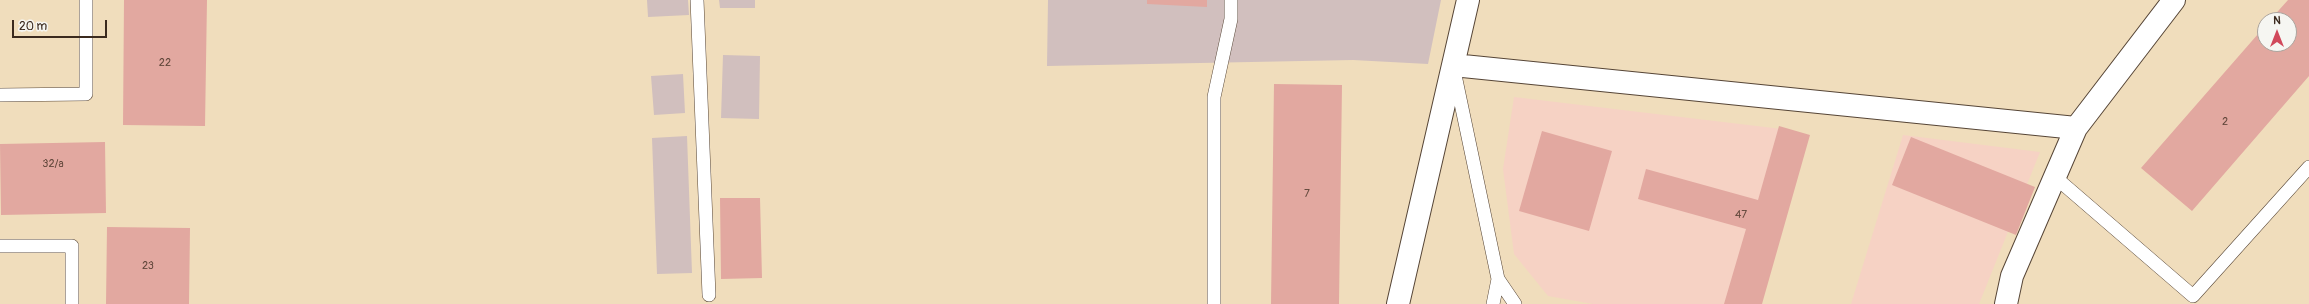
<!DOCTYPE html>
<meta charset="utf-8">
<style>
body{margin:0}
#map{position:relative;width:2309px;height:304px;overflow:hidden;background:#f0ddbc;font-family:Pangolin,sans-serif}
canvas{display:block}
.north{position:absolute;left:2257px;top:12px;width:40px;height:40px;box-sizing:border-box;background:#f6f6f2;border:1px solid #aba49d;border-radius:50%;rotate:0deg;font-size:11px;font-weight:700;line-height:16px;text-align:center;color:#3b2a1e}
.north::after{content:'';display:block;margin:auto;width:14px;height:18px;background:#d1495b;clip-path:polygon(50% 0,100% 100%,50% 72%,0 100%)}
.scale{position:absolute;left:12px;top:20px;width:95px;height:18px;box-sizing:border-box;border:2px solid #3b2a1e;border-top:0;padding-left:5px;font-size:12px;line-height:14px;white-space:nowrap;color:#3b2a1e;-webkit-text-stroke:3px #f6f6f2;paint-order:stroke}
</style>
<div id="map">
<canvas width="2309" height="304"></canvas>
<div class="north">N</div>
<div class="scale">20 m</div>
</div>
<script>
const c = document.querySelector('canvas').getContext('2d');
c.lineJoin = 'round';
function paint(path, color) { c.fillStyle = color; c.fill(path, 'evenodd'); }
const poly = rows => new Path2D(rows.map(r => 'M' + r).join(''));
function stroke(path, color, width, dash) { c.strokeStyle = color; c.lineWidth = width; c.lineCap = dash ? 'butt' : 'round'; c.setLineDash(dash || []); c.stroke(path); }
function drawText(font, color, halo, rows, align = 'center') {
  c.font = font + ' Pangolin,sans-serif'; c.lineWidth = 3; c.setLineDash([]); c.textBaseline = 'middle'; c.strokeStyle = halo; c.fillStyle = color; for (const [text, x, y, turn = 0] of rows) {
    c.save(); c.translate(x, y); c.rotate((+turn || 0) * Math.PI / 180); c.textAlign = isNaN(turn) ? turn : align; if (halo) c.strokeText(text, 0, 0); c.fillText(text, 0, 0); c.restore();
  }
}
paint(poly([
 [1514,97,1790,130,1738,304,1593,304,1548,296,1514,254,1503,169],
 [1903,135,2040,152,1979,304,1851,304]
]), '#f6d2c4');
paint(poly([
 [647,0,688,0,689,15,648,17],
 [719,0,755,0,755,8,720,8],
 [1048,0,1441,0,1428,64,1353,60,1047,66],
 [723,55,760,56,759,119,721,118],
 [683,74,685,113,654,115,651,76],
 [687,136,692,273,657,274,652,138]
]), '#d1bfbe');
paint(poly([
 [124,0,207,0,205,126,123,125],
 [1147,0,1207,0,1207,7,1147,4],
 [2288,0,2309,0,2309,76,2192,211,2141,168,2265,26,2265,44,2289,44,2289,20,2270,20],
 [1274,84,1342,85,1339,304,1271,304],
 [1779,126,1810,135,1762,304,1724,304,1746,229,1638,199,1646,169,1758,200],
 [1542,131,1612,151,1589,231,1519,211],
 [1911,137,2035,187,2016,235,1892,185],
 [105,142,106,213,1,215,0,144],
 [720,198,760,198,762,278,721,279],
 [107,227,190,228,189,304,106,304]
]), '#e2a8a0');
const lane = poly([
 [697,0,709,295],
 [1455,75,1498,279,1515,304],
 [0,95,86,94,86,0],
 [2055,177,2193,296,2309,167],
 [0,246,72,246,72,304],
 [1214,304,1214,97,1231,19,1231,0],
 [1493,304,1498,279]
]);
const street = poly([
 [1453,65,2076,128],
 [1398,304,1468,0],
 [2006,304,2012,276,2076,128,2174,0]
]);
stroke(lane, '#564536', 14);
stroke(street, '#564536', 24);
stroke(lane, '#fff', 13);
stroke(street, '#fff', 22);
drawText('11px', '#654a3e', null, [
 ["22",165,63],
 ["2",2225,122],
 ["32/а",53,164],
 ["7",1307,194],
 ["47",1741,215],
 ["23",148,266]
]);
</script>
